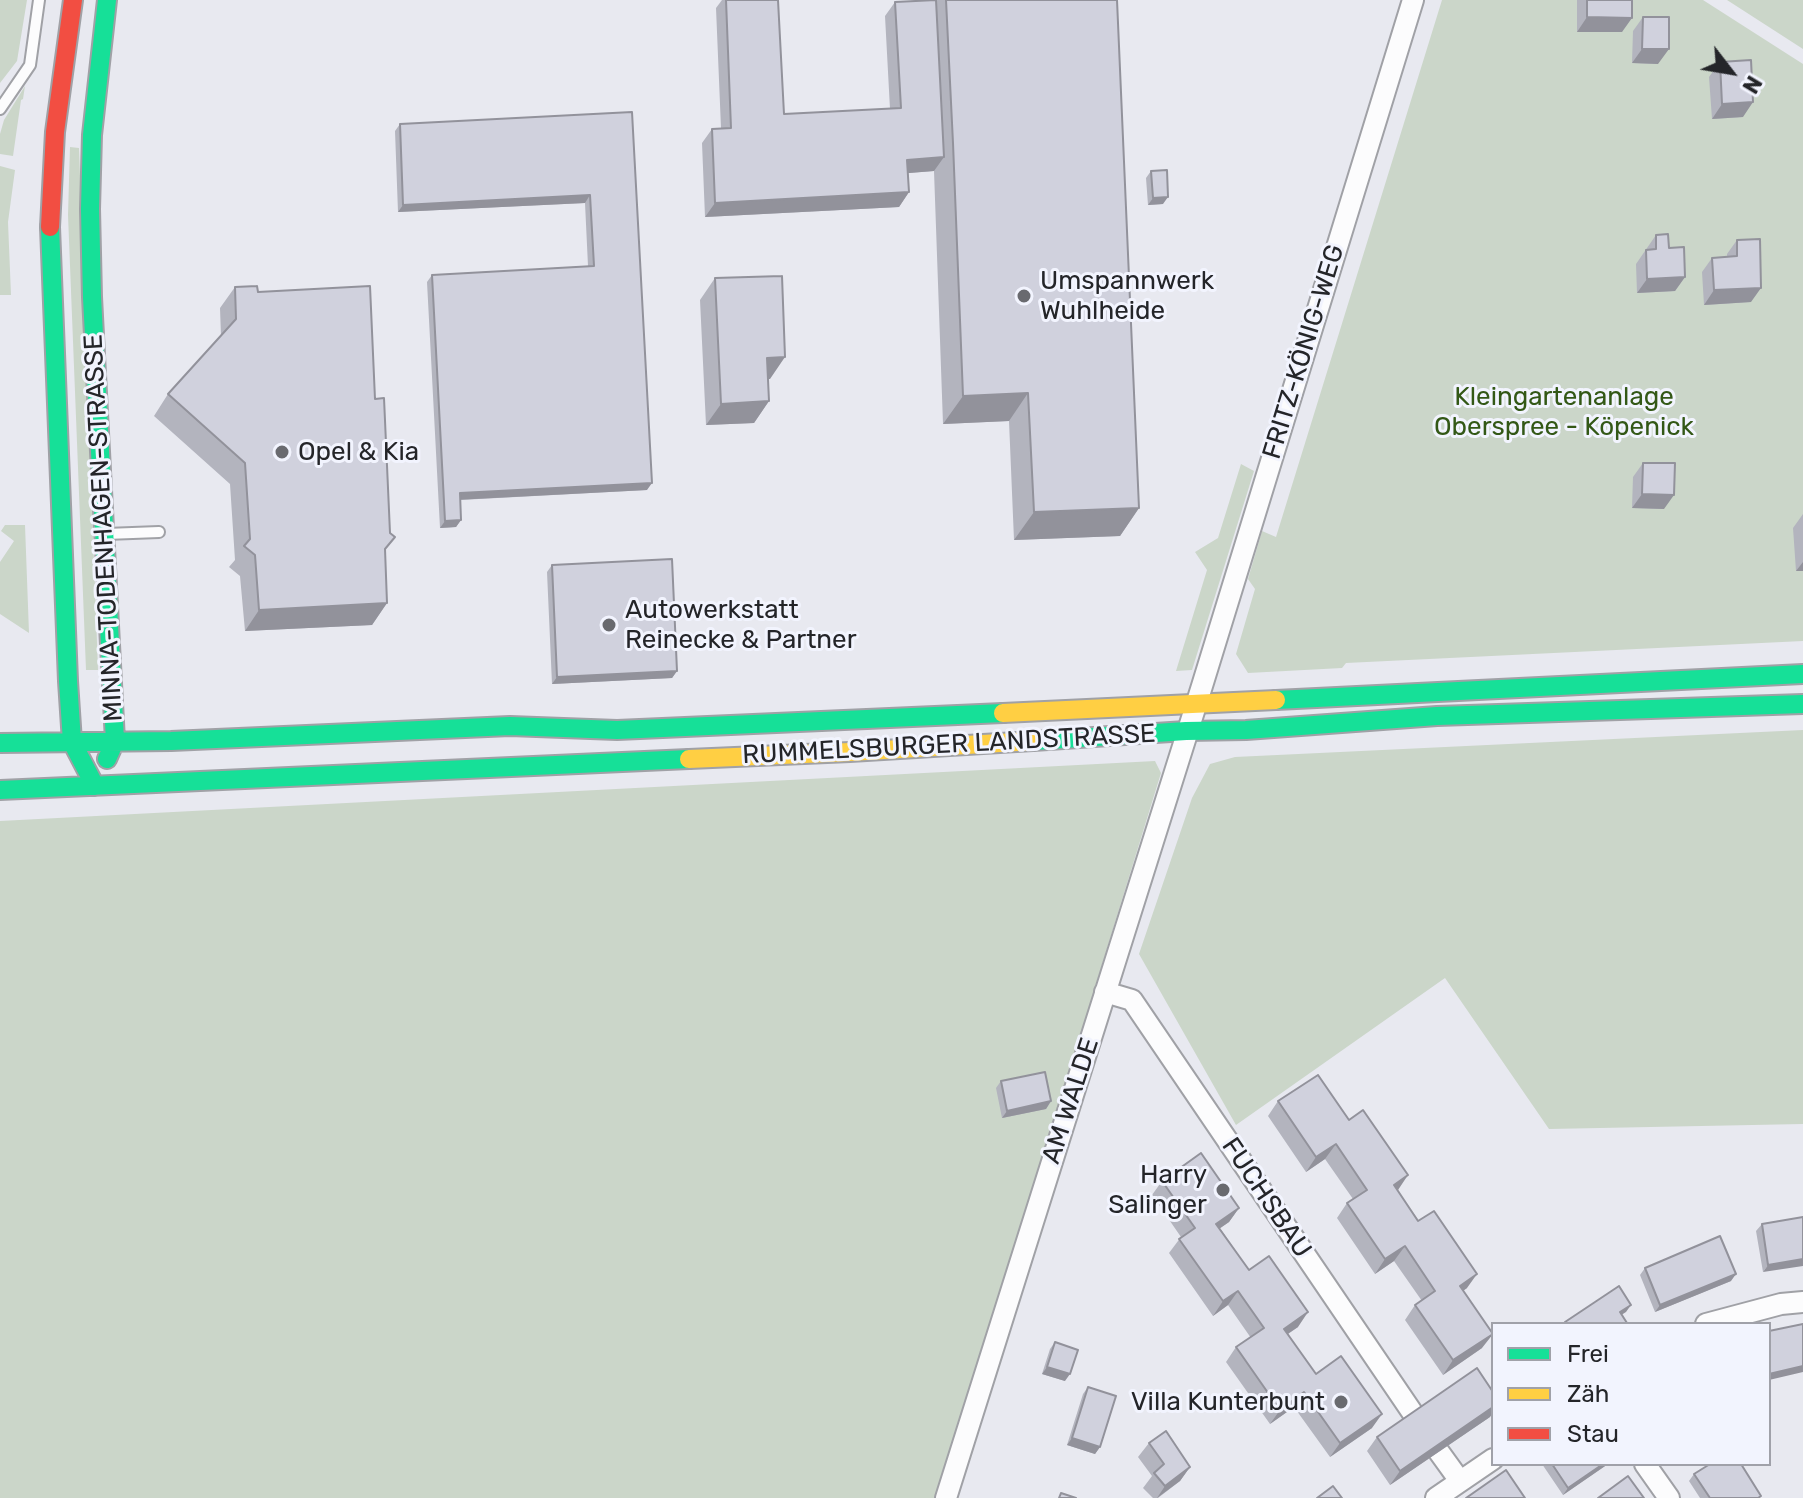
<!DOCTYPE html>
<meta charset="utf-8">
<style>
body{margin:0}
#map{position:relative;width:1803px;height:1498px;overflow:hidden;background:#e8e9f0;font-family:Rubik,sans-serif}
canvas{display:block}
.legend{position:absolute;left:1491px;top:1322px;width:280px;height:144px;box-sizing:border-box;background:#f2f4fe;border:2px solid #a0a1a9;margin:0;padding:10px 14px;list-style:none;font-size:24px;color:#242529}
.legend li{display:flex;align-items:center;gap:16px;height:40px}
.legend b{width:40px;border:2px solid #a0a1a9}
.north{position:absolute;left:1691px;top:32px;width:80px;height:80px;-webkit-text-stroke:6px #f2f4fe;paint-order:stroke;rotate:121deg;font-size:22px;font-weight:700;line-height:32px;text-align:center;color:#242529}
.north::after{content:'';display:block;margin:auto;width:28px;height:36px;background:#242529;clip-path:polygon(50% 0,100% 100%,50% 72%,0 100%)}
</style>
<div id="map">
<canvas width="1803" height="1498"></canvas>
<ul class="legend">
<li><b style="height:10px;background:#16e098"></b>Frei</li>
<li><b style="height:10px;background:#ffcf43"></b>Zäh</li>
<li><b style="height:10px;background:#f24e42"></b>Stau</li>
</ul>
<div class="north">N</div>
</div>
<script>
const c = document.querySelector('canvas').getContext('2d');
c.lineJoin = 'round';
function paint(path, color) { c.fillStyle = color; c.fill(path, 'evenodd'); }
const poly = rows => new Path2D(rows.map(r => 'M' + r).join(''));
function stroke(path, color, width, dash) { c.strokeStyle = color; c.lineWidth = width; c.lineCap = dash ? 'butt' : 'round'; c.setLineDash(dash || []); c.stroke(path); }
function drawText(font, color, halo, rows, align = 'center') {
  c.font = font + ' Rubik,sans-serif'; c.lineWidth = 6; c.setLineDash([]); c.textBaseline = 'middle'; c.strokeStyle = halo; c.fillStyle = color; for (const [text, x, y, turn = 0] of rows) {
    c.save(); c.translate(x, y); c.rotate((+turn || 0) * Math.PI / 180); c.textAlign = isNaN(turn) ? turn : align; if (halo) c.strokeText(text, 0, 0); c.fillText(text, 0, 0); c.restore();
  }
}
paint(poly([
 [0,0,27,0,17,61,0,83],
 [1442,0,1703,0,1803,64,1803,641,1346,663,1342,668,1248,673,1236,654,1255,589,1248,579,1262,531,1276,537],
 [1727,0,1803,0,1803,49],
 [25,86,23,99,21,100,13,156,0,154,0,134,4,120],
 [70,147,79,148,98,670,86,670,68,215],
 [0,166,15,170,8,222,11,295,0,295],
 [1241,464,1254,471,1192,670,1176,671,1207,570,1195,552,1218,538],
 [5,525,25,525,29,633,0,614,0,562,14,541,1,531],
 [1803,730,1803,1124,1549,1129,1445,978,1236,1125,1139,954,1192,798,1210,764,1235,757],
 [1155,761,1161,773,938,1498,0,1498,0,821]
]), '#cbd6c9');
const lane = poly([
 [0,109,30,65,39,0],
 [106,534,159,532]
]);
const street = poly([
 [1105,992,1132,1000,1416,1418],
 [1706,1324,1781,1304,1803,1302],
 [1439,1452,1460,1481],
 [1645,1464,1669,1498],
 [946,1498,1202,686,1413,0],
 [1436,1498,1493,1459]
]);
const fast = poly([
 [107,0,92,135,90,209,92,297,115,741,107,759],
 [50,227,68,681,72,742,95,786],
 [1276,700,1803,674],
 [1033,741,1186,731,1246,730,1437,716,1803,704],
 [0,743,171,741,510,726,617,730,1003,713],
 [0,790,689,759]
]);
const slow = poly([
 [1003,713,1276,700],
 [689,759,850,752,1033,741]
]);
const jam = poly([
 [50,227,55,132,73,0]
]);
stroke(lane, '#a0a1a6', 14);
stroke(street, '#a0a1a6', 24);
stroke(fast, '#a0a1a6', 22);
stroke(slow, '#a0a1a6', 22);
stroke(jam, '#a0a1a6', 22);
stroke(lane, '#fcfcfd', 10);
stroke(street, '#fcfcfd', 20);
stroke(fast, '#16e098', 18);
stroke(slow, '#ffcf43', 18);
stroke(jam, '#f24e42', 18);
paint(poly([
 [722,0,778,0,784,114,890,109,885,16,895,2,925,0,1117,0,1139,508,1120,536,1014,540,1009,421,943,424,934,171,908,173,909,192,899,207,705,217,702,143,712,129,721,128,716,8],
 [1577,0,1632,0,1622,32,1577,32],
 [1643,17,1658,64,1632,63,1633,31],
 [1720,62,1743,117,1712,119,1709,77],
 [632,112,647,490,460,500,461,520,456,527,440,528,427,282,432,275,588,266,585,203,398,212,395,131,400,124],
 [1151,171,1163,204,1148,205,1146,178],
 [1656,235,1669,248,1685,277,1675,291,1637,293,1636,264],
 [1737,240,1751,302,1704,305,1702,272,1712,258,1727,257,1727,254],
 [715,278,770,379,768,379,769,401,754,423,706,425,700,300],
 [235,287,258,292,375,399,385,552,387,603,372,625,245,631,240,576,229,567,235,560,230,484,154,416,168,394,221,336,220,308],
 [1643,463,1664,509,1632,508,1633,477],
 [1803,514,1803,571,1796,571,1793,528],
 [552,565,677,671,672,678,552,684,547,572],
 [1001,1081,1051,1101,1046,1109,1002,1118,996,1088],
 [1278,1101,1397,1190,1467,1288,1463,1291,1482,1348,1443,1375,1405,1320,1415,1305,1422,1301,1394,1261,1375,1274,1337,1218,1347,1203,1353,1199,1325,1159,1306,1172,1268,1116],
 [1162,1181,1239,1208,1229,1222,1220,1228,1249,1270,1298,1327,1288,1334,1316,1374,1372,1428,1330,1457,1294,1407,1270,1424,1226,1362,1236,1347,1251,1338,1228,1305,1213,1316,1169,1253,1181,1237,1152,1195],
 [1803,1217,1763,1272,1756,1231,1762,1224],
 [1645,1268,1731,1281,1655,1312,1640,1275],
 [1055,1342,1065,1381,1042,1374,1050,1349],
 [1088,1387,1100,1447,1095,1454,1067,1445,1083,1394],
 [1490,1417,1390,1485,1367,1451,1377,1437],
 [1149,1443,1190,1467,1180,1481,1158,1498,1153,1498,1143,1488,1152,1476,1138,1457],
 [1542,1464,1608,1464,1563,1495],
 [1694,1474,1760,1498,1700,1498,1689,1481]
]), '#b3b4be');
paint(poly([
 [1587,17,1632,18,1622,32,1577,32],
 [1642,49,1669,49,1658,64,1632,63],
 [1753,102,1743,117,1712,119,1722,104],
 [944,157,934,171,897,174,907,160],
 [909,192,899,207,705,217,715,203],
 [590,195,585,203,398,212,403,205],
 [1168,197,1163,204,1148,205,1153,198],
 [1685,277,1675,291,1637,293,1647,279],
 [1761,288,1751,302,1704,305,1714,290],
 [785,357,770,379,752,380,767,358],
 [1028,393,1009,421,943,424,963,396],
 [769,401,754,423,706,425,721,404],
 [652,483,647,490,455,500,460,493],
 [1642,494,1674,495,1664,509,1632,508],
 [1139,508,1120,536,1014,540,1034,512],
 [461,520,456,527,440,528,445,521],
 [1803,562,1803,571,1796,571],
 [387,603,372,625,245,631,259,610],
 [677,671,672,678,552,684,557,677],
 [1051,1101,1046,1109,1002,1118,1007,1111],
 [1336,1144,1325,1159,1306,1172,1316,1157],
 [1408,1175,1398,1190,1384,1199,1394,1185],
 [1239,1208,1229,1222,1206,1238,1216,1224],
 [1405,1246,1394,1261,1375,1274,1385,1259],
 [1803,1259,1803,1266,1763,1272,1768,1265],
 [1477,1274,1467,1288,1450,1300,1460,1286],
 [1736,1274,1731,1281,1655,1312,1660,1305],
 [1238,1291,1228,1305,1213,1316,1223,1301],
 [1631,1305,1626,1312,1615,1319,1620,1312],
 [1308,1312,1298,1327,1274,1343,1284,1329],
 [1493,1334,1482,1348,1443,1375,1453,1360],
 [1803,1366,1803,1372,1769,1380,1769,1374],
 [1047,1367,1070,1374,1065,1381,1042,1374],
 [1304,1392,1294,1407,1270,1424,1280,1410],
 [1493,1407,1493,1413,1490,1417,1390,1485,1400,1471],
 [1382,1414,1372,1428,1330,1457,1340,1443],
 [1072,1438,1100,1447,1095,1454,1067,1445],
 [1603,1464,1608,1464,1563,1495,1568,1488],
 [1190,1467,1180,1481,1157,1498,1165,1486]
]), '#92929b');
const building = poly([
 [726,0,778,0,784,114,901,108,895,2,936,0,944,157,907,160,909,192,715,203,712,129,731,128,726,0],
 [946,0,1117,0,1139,508,1034,512,1028,393,963,396,953,143,946,0],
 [1587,0,1632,0,1632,18,1587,17,1587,0],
 [1643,17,1669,17,1669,49,1642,49,1643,17],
 [1751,60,1753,102,1722,104,1720,62,1751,60],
 [632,112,652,483,460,493,461,520,445,521,432,275,594,266,590,195,403,205,400,124,632,112],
 [1167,170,1168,197,1153,198,1151,171,1167,170],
 [1668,234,1669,248,1684,247,1685,277,1647,279,1646,250,1656,249,1656,235,1668,234],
 [1760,239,1761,288,1714,290,1712,258,1737,256,1737,240,1760,239],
 [782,276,785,357,767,358,769,401,721,404,715,278,782,276],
 [257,286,258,292,370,286,375,399,384,398,390,533,395,537,385,549,387,603,259,610,255,555,244,546,250,539,245,463,168,394,236,319,235,287,257,286],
 [1643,463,1675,463,1674,495,1642,494,1643,463],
 [672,559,677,671,557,677,552,565,672,559],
 [1045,1072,1051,1101,1007,1111,1001,1081,1045,1072],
 [1318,1075,1349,1120,1363,1110,1408,1175,1394,1185,1418,1221,1434,1211,1477,1274,1460,1286,1493,1334,1453,1360,1415,1305,1435,1291,1405,1246,1385,1259,1347,1203,1367,1190,1336,1144,1316,1157,1278,1101,1318,1075],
 [1201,1153,1239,1208,1216,1224,1249,1270,1269,1256,1308,1312,1284,1329,1316,1374,1341,1356,1382,1414,1340,1443,1304,1392,1280,1410,1236,1347,1264,1328,1238,1291,1223,1301,1179,1239,1195,1228,1162,1181,1201,1153],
 [1803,1217,1803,1259,1768,1265,1762,1224,1803,1217],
 [1720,1236,1736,1274,1660,1305,1645,1268,1720,1236],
 [1619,1286,1631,1305,1620,1312,1627,1323,1566,1324,1565,1322,1619,1286],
 [1803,1324,1803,1366,1769,1374,1769,1331,1803,1324],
 [1055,1342,1078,1350,1070,1374,1047,1367,1055,1342],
 [1477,1368,1493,1392,1493,1407,1400,1471,1377,1437,1477,1368],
 [1088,1387,1116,1396,1100,1447,1072,1438,1088,1387],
 [1166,1431,1190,1467,1165,1486,1154,1473,1164,1464,1149,1443,1166,1431],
 [1552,1464,1603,1464,1568,1488,1552,1464],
 [1710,1464,1741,1464,1761,1496,1758,1498,1710,1498,1694,1474,1710,1464],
 [1506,1470,1525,1498,1466,1498,1506,1470],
 [1628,1476,1644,1498,1598,1498,1628,1476],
 [1333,1486,1342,1498,1317,1498,1333,1486],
 [1061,1493,1076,1498,1059,1498,1061,1493]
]);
paint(building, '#d0d1dd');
stroke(building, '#92929b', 2);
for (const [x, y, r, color] of [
 [1024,296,8,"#696a6f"],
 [282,452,8,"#696a6f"],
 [609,625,8,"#696a6f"],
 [1223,1190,8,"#696a6f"],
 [1341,1402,8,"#696a6f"]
]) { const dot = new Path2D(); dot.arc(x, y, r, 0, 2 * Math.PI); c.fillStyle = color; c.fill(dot); stroke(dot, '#f2f4fe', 3); }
drawText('26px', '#242529', '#f2f4fe', [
 ["Umspannwerk",1040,281],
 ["Wuhlheide",1040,311],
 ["Opel & Kia",298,452],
 ["Autowerkstatt",625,610],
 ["Reinecke & Partner",625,640],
 ["Harry",1207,1175,"right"],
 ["Salinger",1207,1205,"right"],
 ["Villa Kunterbunt",1325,1402,"right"]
], 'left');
drawText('26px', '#242529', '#f2f4fe', [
 ["FRITZ-KÖNIG-WEG",1304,352,-73],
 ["MINNA-TODENHAGEN-STRASSE",104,528,-93],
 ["RUMMELSBURGER LANDSTRASSE",949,745,-3],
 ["AM WALDE",1071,1101,-72],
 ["FUCHSBAU",1266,1198,56]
]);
drawText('26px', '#335816', '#f2f4fe', [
 ["Kleingartenanlage",1564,397],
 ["Oberspree - Köpenick",1564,427]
]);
</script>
